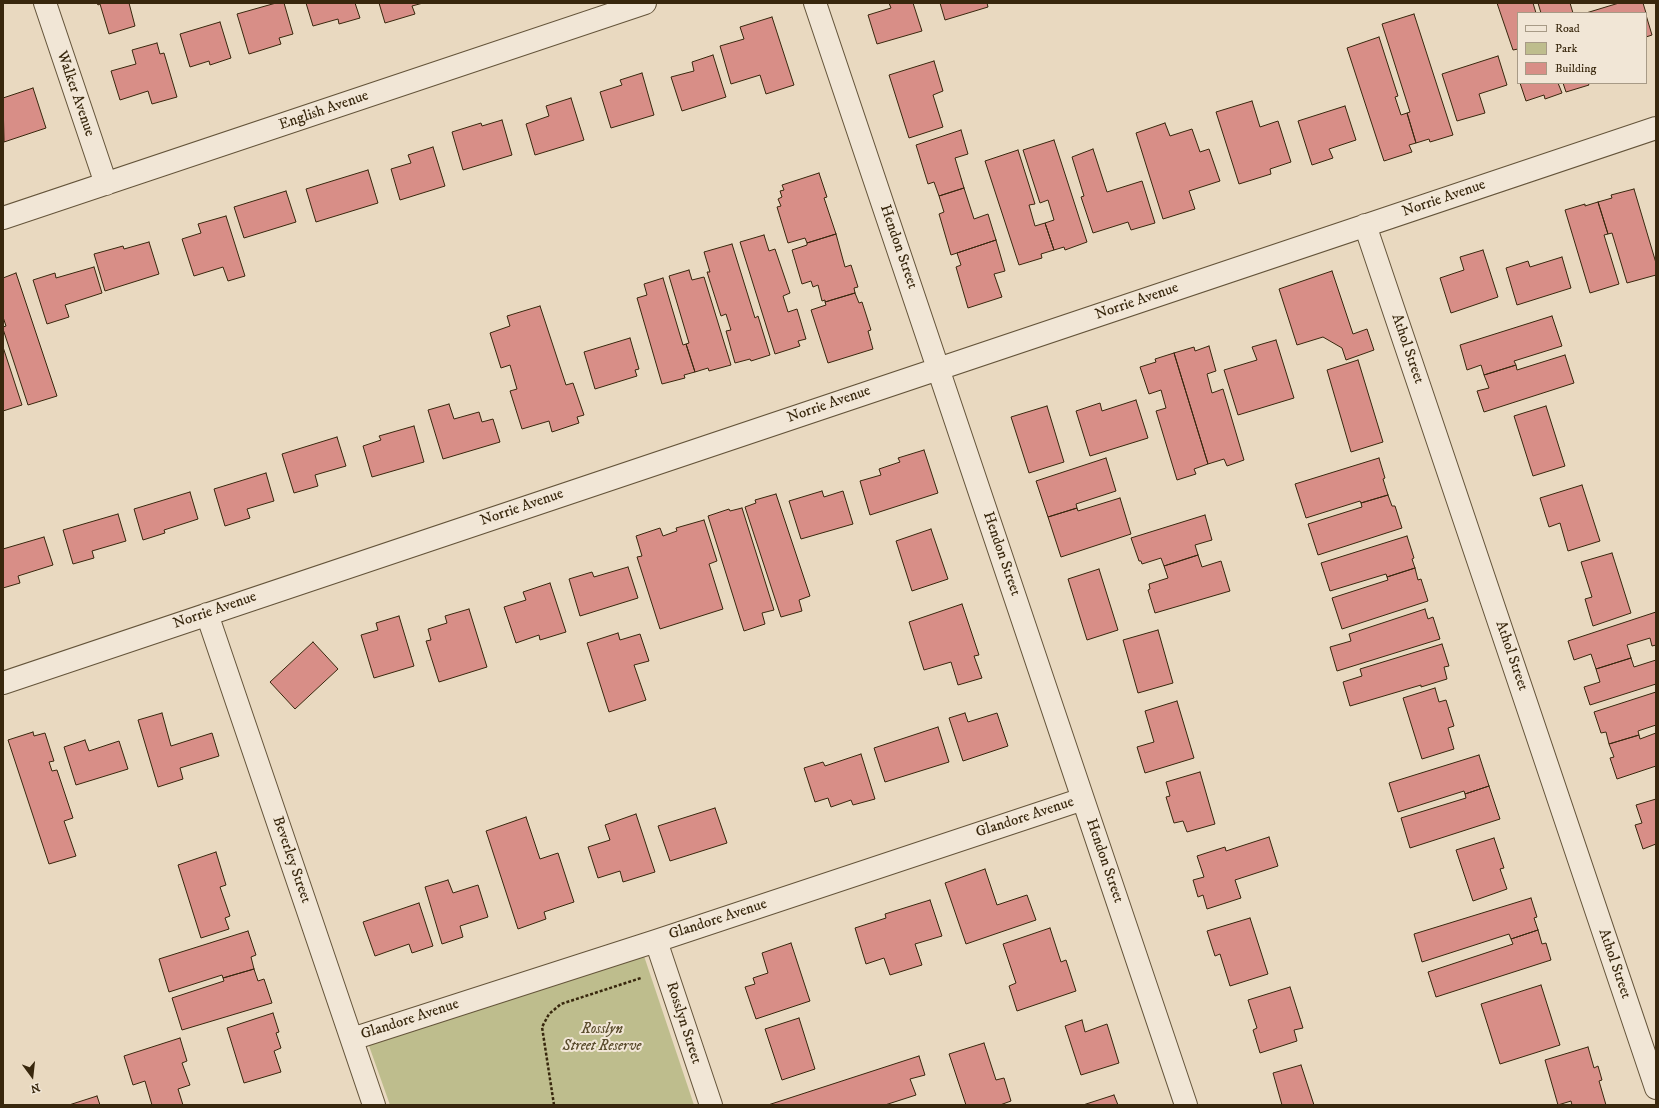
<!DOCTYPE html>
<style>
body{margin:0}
#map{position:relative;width:1659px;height:1108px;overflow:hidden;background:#e9d9c0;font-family:"IM FELL DW Pica",serif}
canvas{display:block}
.frame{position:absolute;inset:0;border:4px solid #38270d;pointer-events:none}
.legend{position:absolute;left:1517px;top:12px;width:130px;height:72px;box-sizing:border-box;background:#f1e6d6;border:1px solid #a79a86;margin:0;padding:5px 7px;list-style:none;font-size:12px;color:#38270d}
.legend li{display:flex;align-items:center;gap:8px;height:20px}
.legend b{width:20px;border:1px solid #a79a86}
.north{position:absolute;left:12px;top:1056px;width:40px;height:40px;-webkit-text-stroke:3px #f1e6d6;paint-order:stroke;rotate:165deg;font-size:11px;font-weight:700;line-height:16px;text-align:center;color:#38270d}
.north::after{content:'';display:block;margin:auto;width:14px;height:18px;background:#38270d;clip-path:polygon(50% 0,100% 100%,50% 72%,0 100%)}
</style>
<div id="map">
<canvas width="1659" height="1108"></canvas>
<div class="frame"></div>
<ul class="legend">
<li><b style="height:5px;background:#f1e6d6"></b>Road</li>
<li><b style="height:11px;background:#bebd8d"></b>Park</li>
<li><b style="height:11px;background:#d88e87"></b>Building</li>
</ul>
<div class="north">N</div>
</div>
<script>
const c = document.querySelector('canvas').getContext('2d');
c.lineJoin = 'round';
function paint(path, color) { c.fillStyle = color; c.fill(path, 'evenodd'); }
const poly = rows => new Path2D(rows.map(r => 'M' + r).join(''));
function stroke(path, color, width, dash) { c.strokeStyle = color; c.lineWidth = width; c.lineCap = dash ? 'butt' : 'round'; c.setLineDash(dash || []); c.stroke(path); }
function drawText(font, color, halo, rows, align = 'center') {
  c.font = font + ' "IM FELL DW Pica",serif'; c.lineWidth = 4; c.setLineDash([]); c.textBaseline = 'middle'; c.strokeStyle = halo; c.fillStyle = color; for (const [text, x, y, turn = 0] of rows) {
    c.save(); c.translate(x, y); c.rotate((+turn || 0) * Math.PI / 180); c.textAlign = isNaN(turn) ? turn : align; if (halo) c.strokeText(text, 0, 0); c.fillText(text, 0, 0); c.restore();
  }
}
paint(poly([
 [644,956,694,1105,390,1105,368,1043]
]), '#bebd8d');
const building = poly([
 [97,3,129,3,135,26,109,34,100,4,98,5,97,3],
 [276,3,284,3,293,34,279,38,281,44,249,54,237,14,276,3],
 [306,3,355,3,360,18,339,24,338,19,313,26,306,3],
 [379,3,423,3,412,6,415,14,385,23,379,3],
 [889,3,913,3,922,31,877,44,868,15,891,8,889,3],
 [940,3,987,3,988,7,945,20,940,3],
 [1497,3,1533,3,1536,13,1518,13,1518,49,1513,50,1497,3],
 [1538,3,1570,3,1573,13,1541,13,1538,3],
 [1619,3,1643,3,1646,13,1586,13,1619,3],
 [1414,14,1453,135,1430,142,1429,139,1416,143,1407,113,1410,112,1382,24,1414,14],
 [1646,15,1652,35,1646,37,1646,15],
 [772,17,794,85,766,94,760,75,731,84,720,46,744,39,740,27,772,17],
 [220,22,231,58,210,65,209,61,190,67,180,34,220,22],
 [1379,37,1398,96,1395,97,1401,115,1407,113,1416,143,1409,145,1412,152,1384,161,1347,48,1379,37],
 [157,43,160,54,164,53,177,97,152,104,148,91,120,100,111,71,136,64,132,50,157,43],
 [713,55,726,97,682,111,671,77,694,71,692,62,713,55],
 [1498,56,1507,85,1479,94,1485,113,1457,121,1442,74,1498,56],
 [934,61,943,91,933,95,943,127,909,138,889,75,934,61],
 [642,73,654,115,611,128,600,92,622,85,620,80,642,73],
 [1520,83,1558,83,1562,93,1545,99,1544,95,1526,101,1520,83],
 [1563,83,1588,83,1589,85,1566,92,1563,83],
 [33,88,46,128,4,142,3,98,33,88],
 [571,98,584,140,535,155,526,124,549,116,546,106,571,98],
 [1252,101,1260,127,1278,121,1291,162,1270,169,1271,174,1239,184,1216,112,1252,101],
 [1345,106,1356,140,1329,149,1333,158,1312,165,1298,121,1345,106],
 [502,120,512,155,463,170,452,132,481,123,482,126,502,120],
 [1165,123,1170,136,1192,129,1200,152,1209,149,1220,181,1189,191,1195,209,1163,219,1136,133,1165,123],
 [961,130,968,154,955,158,964,188,939,196,934,182,928,184,916,145,961,130],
 [1054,140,1087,242,1065,250,1064,247,1054,250,1045,223,1054,220,1048,200,1040,203,1023,150,1054,140],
 [433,147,445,186,400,200,391,169,411,163,408,155,433,147],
 [1093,149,1107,192,1142,181,1155,223,1131,230,1128,222,1093,233,1081,197,1084,196,1072,157,1093,149],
 [1018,150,1035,204,1029,205,1035,226,1045,223,1054,250,1041,254,1042,258,1019,265,985,161,1018,150],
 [368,170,378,203,316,222,306,189,368,170],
 [819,173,827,197,824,198,836,234,807,243,805,238,788,243,777,207,781,206,778,199,782,197,780,191,784,190,782,185,819,173],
 [964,188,974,219,988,214,996,240,951,255,939,214,944,212,939,196,964,188],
 [1634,189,1656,263,1656,275,1627,283,1612,233,1608,234,1598,202,1612,198,1611,195,1634,189],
 [286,191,296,222,244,238,234,207,286,191],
 [1598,202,1608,234,1604,235,1619,284,1590,293,1565,210,1585,204,1585,206,1598,202],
 [226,216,245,276,228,281,223,267,194,276,182,239,201,233,198,224,226,216],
 [836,234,845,267,851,265,858,287,854,288,855,293,825,302,825,300,822,301,818,285,813,287,811,281,802,284,792,250,807,245,807,243,836,234],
 [764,235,769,251,775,249,790,293,783,296,788,312,797,309,806,339,798,341,800,346,775,354,740,242,764,235],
 [996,240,1005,271,994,274,1002,297,968,308,956,267,961,265,957,253,996,240],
 [149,242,159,274,105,291,94,254,123,246,124,249,149,242],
 [732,244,755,318,758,316,770,355,751,361,750,359,735,363,726,331,731,330,726,314,721,316,707,272,710,272,704,252,732,244],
 [1483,250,1498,297,1451,313,1440,278,1464,270,1460,257,1483,250],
 [1562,257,1571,288,1517,305,1506,268,1528,261,1530,267,1562,257],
 [94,267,102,293,65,305,69,317,47,324,33,280,55,273,56,278,94,267],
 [689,270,692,280,704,277,731,365,709,371,708,368,695,372,686,344,689,343,669,276,689,270],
 [1332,271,1353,334,1367,329,1374,350,1346,360,1342,348,1323,337,1297,345,1279,289,1332,271],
 [16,273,57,396,28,405,3,329,3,327,6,326,3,317,3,278,16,273],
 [663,278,683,345,686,344,695,372,684,375,685,378,662,384,637,298,647,295,644,284,663,278],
 [855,293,859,303,862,302,871,330,868,331,873,349,828,363,811,310,826,305,825,302,855,293],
 [540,306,566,385,573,383,584,415,577,417,579,423,552,432,549,421,522,429,510,391,517,389,510,365,501,368,490,333,510,326,507,316,540,306],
 [1552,316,1562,346,1514,361,1516,365,1484,375,1481,365,1467,370,1460,345,1552,316],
 [630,338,639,369,635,370,637,376,595,389,584,352,630,338],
 [1276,340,1294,398,1238,415,1224,370,1257,360,1252,347,1276,340],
 [1209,346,1216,371,1207,374,1212,393,1223,389,1244,460,1227,466,1224,459,1208,464,1174,353,1194,347,1195,351,1209,346],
 [3,347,22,405,3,411,3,347],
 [1174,353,1208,464,1194,469,1196,474,1177,480,1156,411,1166,408,1161,390,1149,394,1140,367,1156,362,1155,359,1174,353],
 [1565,355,1574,383,1484,412,1477,391,1489,388,1484,375,1516,365,1517,370,1565,355],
 [1358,360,1383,442,1351,452,1327,370,1358,360],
 [1136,400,1148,438,1090,456,1076,411,1100,403,1102,411,1136,400],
 [449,404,454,419,479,412,482,422,493,419,500,442,443,459,428,410,449,404],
 [1047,406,1064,462,1029,473,1011,417,1047,406],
 [1546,406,1565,466,1533,476,1514,416,1546,406],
 [414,426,424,462,372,477,363,446,381,440,379,436,414,426],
 [337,437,346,466,315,475,318,486,294,493,282,454,337,437],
 [924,450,938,493,870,515,860,481,881,475,879,469,900,462,898,458,924,450],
 [1106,458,1116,491,1076,504,1077,508,1048,517,1036,481,1106,458],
 [1379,458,1385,478,1383,479,1388,495,1361,503,1360,501,1306,518,1295,484,1379,458],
 [266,473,274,501,247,509,250,518,225,526,214,489,266,473],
 [1582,485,1600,541,1568,551,1560,523,1549,527,1540,498,1582,485],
 [822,491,824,497,843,491,853,524,801,539,789,501,822,491],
 [190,492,198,519,164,530,165,533,143,540,134,509,190,492],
 [776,494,810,596,799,600,802,611,781,617,745,507,756,503,755,500,776,494],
 [1388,495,1392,506,1395,506,1402,528,1318,555,1308,524,1362,507,1361,503,1388,495],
 [1120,498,1131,534,1061,557,1048,517,1077,508,1078,511,1120,498],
 [742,508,774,610,762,613,765,624,744,631,708,516,729,509,730,511,742,508],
 [118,514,126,541,92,551,94,558,73,564,63,530,118,514],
 [1205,515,1212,540,1195,545,1198,555,1164,566,1161,558,1142,564,1141,561,1139,561,1131,538,1205,515],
 [704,520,717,561,709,564,723,609,660,629,637,557,642,556,636,536,660,528,663,536,677,531,676,528,704,520],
 [931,529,948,579,912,591,896,541,931,529],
 [1407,536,1414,558,1412,559,1415,568,1387,577,1386,574,1330,591,1321,563,1407,536],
 [44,537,53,565,18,576,20,583,3,588,3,549,44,537],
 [1612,553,1631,613,1593,626,1585,599,1592,597,1581,562,1612,553],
 [1198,555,1202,567,1221,561,1230,591,1155,613,1148,590,1150,589,1149,584,1168,578,1164,566,1198,555],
 [628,567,638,598,580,616,569,579,592,572,594,577,628,567],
 [1415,568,1418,580,1421,579,1428,601,1342,629,1332,598,1388,580,1387,577,1415,568],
 [1099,569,1118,630,1087,640,1068,579,1099,569],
 [550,583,566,632,540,640,539,635,516,643,504,607,526,600,523,592,550,583],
 [962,604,979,655,974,656,982,678,958,685,951,662,924,670,909,622,962,604],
 [469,609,487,667,439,682,426,641,431,640,428,629,447,623,445,616,469,609],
 [1425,609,1428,619,1433,617,1440,639,1337,671,1330,647,1351,641,1349,634,1425,609],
 [1656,612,1656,645,1652,646,1650,638,1627,645,1631,658,1596,669,1591,654,1574,660,1568,641,1656,612],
 [399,616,414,666,374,678,361,635,378,630,376,623,399,616],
 [1158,630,1173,683,1138,693,1123,640,1158,630],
 [618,633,620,640,640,634,649,661,634,665,646,700,609,712,587,643,618,633],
 [313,642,338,669,295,709,270,682,313,642],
 [1442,644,1449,666,1444,667,1447,679,1421,687,1421,685,1350,706,1343,682,1362,676,1360,669,1442,644],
 [1631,658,1634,667,1656,660,1656,684,1590,705,1584,687,1600,682,1596,669,1631,658],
 [1435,688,1439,702,1446,700,1454,726,1448,728,1454,749,1422,759,1403,698,1435,688],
 [1656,692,1656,725,1638,731,1639,735,1609,744,1606,732,1601,733,1594,712,1656,692],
 [1177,701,1194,758,1145,773,1137,747,1154,742,1145,711,1177,701],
 [162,713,171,746,212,733,219,756,180,768,183,779,158,787,138,720,162,713],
 [965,713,968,722,997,713,1008,746,963,761,949,718,965,713],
 [938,727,949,762,885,782,874,748,938,727],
 [33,732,34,736,45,733,54,761,49,762,52,771,57,770,73,818,64,821,76,856,49,864,8,740,33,732],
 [1656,733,1656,766,1617,779,1610,758,1614,757,1609,744,1639,735,1640,739,1656,733],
 [85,740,89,751,119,741,128,769,76,785,64,747,85,740],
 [861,754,875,799,853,805,851,800,831,807,828,798,815,802,804,768,823,762,825,766,861,754],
 [1479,755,1489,786,1465,794,1464,791,1398,812,1389,783,1479,755],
 [1200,772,1215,824,1187,832,1183,821,1174,823,1166,797,1170,796,1166,782,1200,772],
 [1489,786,1500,819,1410,848,1401,818,1466,798,1465,794,1489,786],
 [1656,799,1656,844,1643,849,1635,825,1642,823,1636,805,1656,799],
 [715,808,727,843,670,861,658,826,715,808],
 [636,814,655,872,623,882,620,871,598,878,588,847,610,840,605,825,636,814],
 [526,817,540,859,558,853,574,902,544,912,546,919,518,929,486,831,526,817],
 [1269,837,1278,866,1235,880,1241,898,1207,909,1203,895,1198,897,1193,880,1204,877,1197,856,1225,847,1226,851,1269,837],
 [1494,838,1504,868,1500,869,1507,889,1473,901,1456,850,1494,838],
 [216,852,226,885,220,887,230,916,225,918,229,929,201,938,178,865,216,852],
 [985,869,997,905,1027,895,1036,920,966,944,945,883,985,869],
 [448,880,453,893,478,885,488,917,460,926,463,937,442,944,425,887,448,880],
 [1531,898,1537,917,1534,918,1538,930,1511,939,1509,934,1422,962,1414,934,1531,898],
 [930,900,942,936,915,944,922,965,890,975,884,958,866,964,855,928,886,918,885,914,930,900],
 [419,903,433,946,412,953,409,944,375,956,363,922,419,903],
 [1250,918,1268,974,1230,986,1220,954,1215,956,1207,931,1250,918],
 [1050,928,1061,962,1066,960,1076,991,1017,1011,1009,986,1016,983,1003,944,1050,928],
 [1538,930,1542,944,1546,943,1551,960,1436,997,1428,972,1513,944,1511,939,1538,930],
 [248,931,256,955,251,957,254,969,223,978,222,975,169,992,159,959,248,931],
 [791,943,810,1001,756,1019,745,987,755,984,753,978,768,973,762,953,791,943],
 [254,969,258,981,264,979,272,1003,182,1030,172,998,224,981,223,978,254,969],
 [1541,985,1560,1045,1500,1064,1481,1004,1541,985],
 [1290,987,1303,1028,1294,1030,1297,1041,1260,1053,1253,1030,1257,1028,1248,1000,1290,987],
 [273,1013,279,1032,276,1033,281,1048,274,1051,281,1072,244,1083,227,1028,273,1013],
 [799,1018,815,1069,782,1080,765,1029,799,1018],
 [1082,1020,1085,1032,1107,1024,1119,1063,1081,1075,1065,1026,1082,1020],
 [180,1038,187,1061,182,1063,190,1085,178,1089,183,1105,152,1105,145,1081,133,1085,124,1056,180,1038],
 [984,1043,996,1080,1004,1078,1011,1101,1000,1105,966,1105,949,1054,984,1043],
 [1588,1047,1594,1068,1598,1066,1602,1080,1599,1081,1606,1105,1572,1105,1571,1101,1558,1105,1545,1060,1588,1047],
 [919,1056,925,1075,910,1079,916,1095,885,1105,768,1105,919,1056],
 [1301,1065,1314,1105,1282,1105,1273,1073,1301,1065],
 [1114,1095,1118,1105,1083,1105,1114,1095],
 [97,1096,100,1105,69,1105,97,1096]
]);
paint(building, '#d88e87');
stroke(building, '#38270d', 1);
const street = poly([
 [45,3,106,184],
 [815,3,1186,1105],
 [3,218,645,3],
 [1365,225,1656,1088],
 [207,614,374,1105],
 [3,683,1656,128],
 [656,941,711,1105],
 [352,1039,656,941,1083,799]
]);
stroke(street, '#64543a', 24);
stroke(poly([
 [554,1105,542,1027,549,1014,561,1004,641,978]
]), '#38270d', 2.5, [3, 2]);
stroke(street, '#f1e6d6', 22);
drawText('15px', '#38270d', '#f1e6d6', [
 ["Walker Avenue",75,94,71],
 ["English Avenue",324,111,-19],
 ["Norrie Avenue",1444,199,-19],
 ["Hendon Street",898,247,71],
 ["Norrie Avenue",1137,302,-19],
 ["Athol Street",1407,349,71],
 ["Norrie Avenue",829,405,-19],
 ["Norrie Avenue",522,508,-19],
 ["Hendon Street",1001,554,71],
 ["Norrie Avenue",215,611,-19],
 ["Athol Street",1511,656,71],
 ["Glandore Avenue",1025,818,-18],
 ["Beverley Street",291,860,71],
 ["Hendon Street",1104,861,71],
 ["Glandore Avenue",718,920,-18],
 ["Athol Street",1614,964,71],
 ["Glandore Avenue",410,1020,-18],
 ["Rosslyn Street",683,1023,72]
]);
drawText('italic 15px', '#5a4c2d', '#f1e6d6', [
 ["Rosslyn",602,1030],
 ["Street Reserve",602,1047]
]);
</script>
